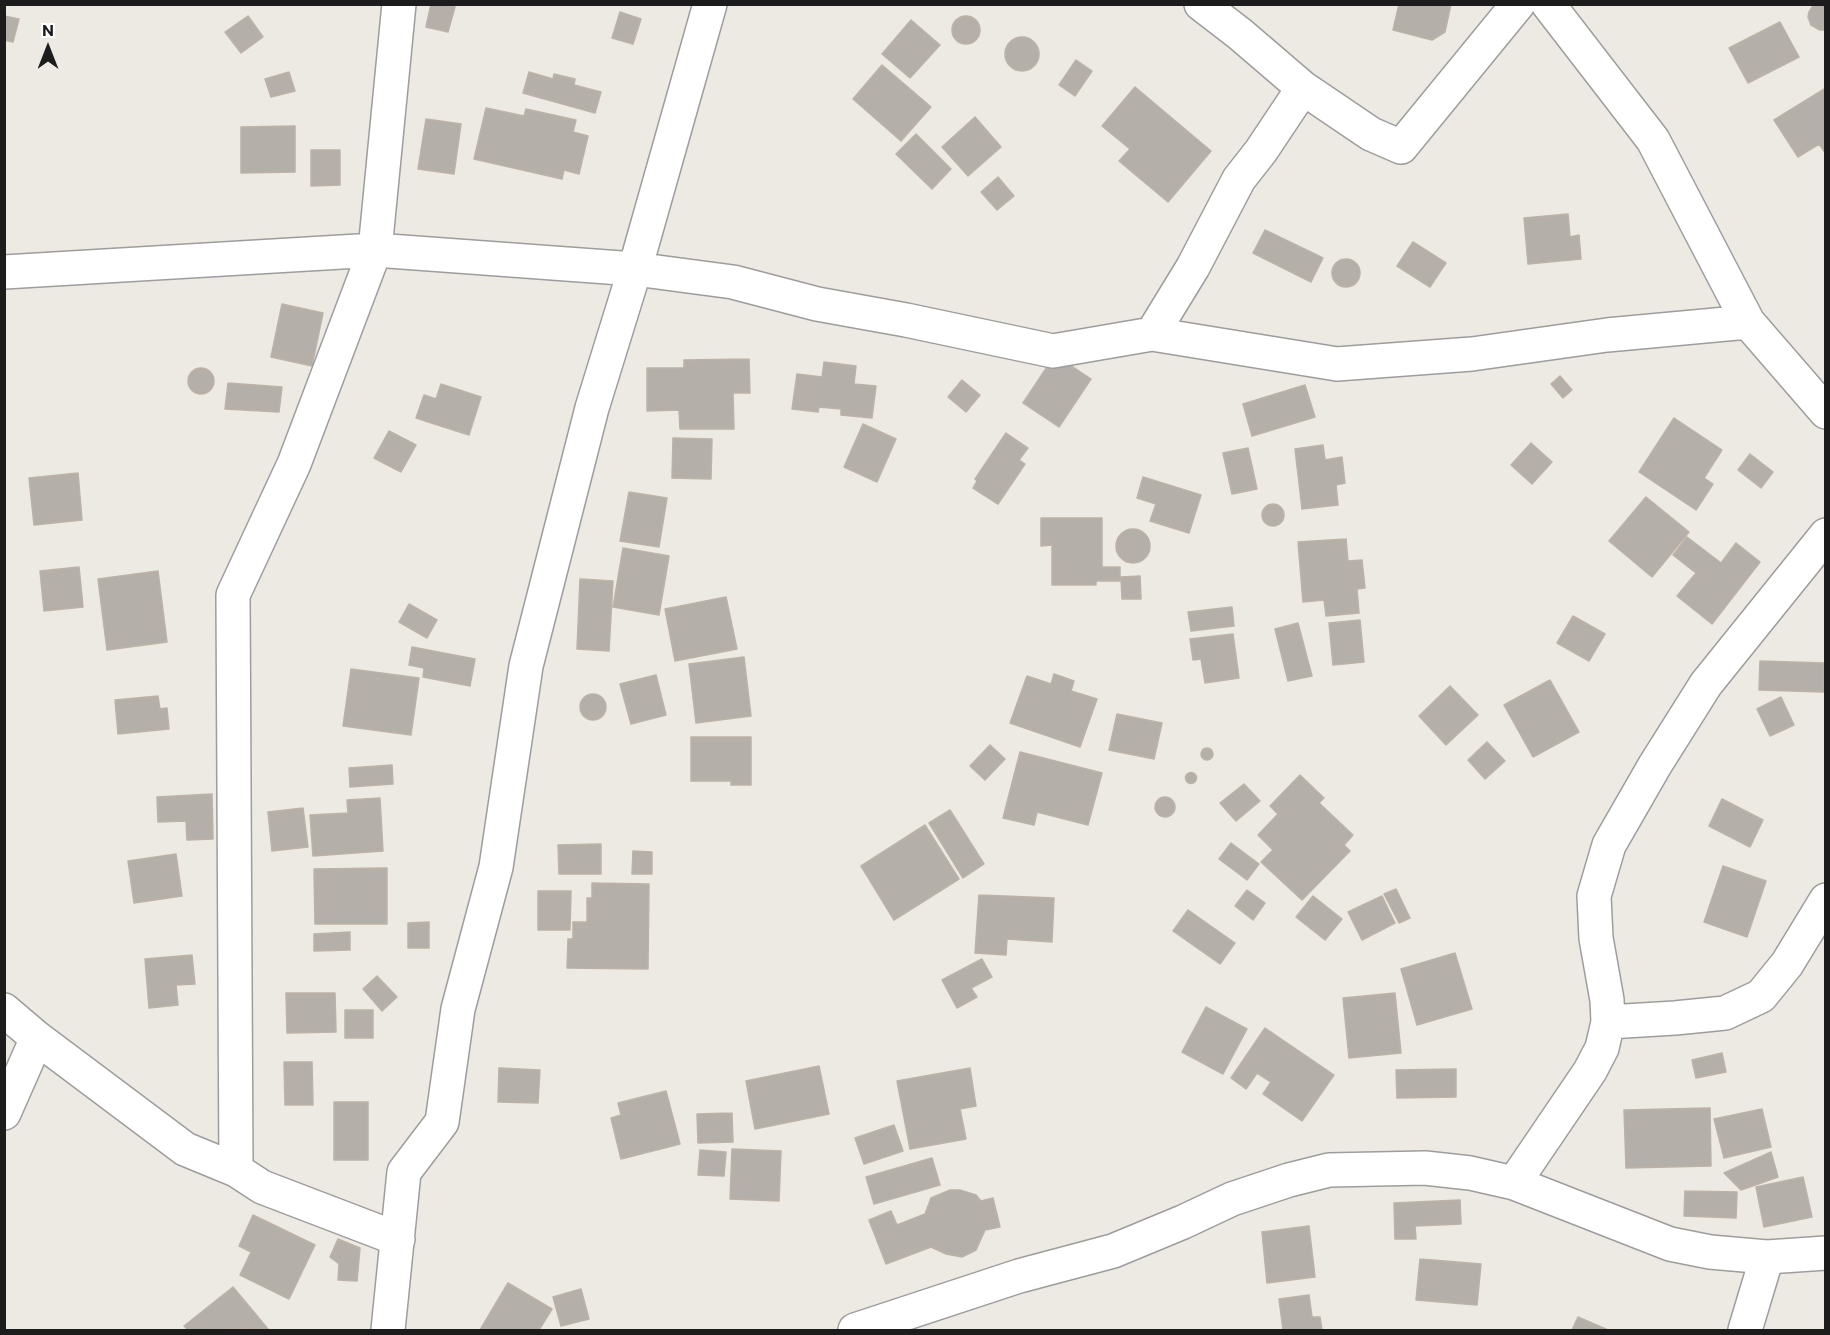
<!DOCTYPE html>
<style>
body{margin:0}
#map{position:relative;width:1830px;height:1335px;overflow:hidden;background:#eceae3;font-family:Commissioner,sans-serif}
canvas{display:block}
.frame{position:absolute;inset:0;border:6px solid #1c1c1c;pointer-events:none}
.north{position:absolute;left:18px;top:18px;width:60px;height:60px;-webkit-text-stroke:4px #fff;paint-order:stroke;rotate:0deg;font-size:16px;font-weight:700;line-height:24px;text-align:center;color:#1c1c1c}
.north::after{content:'';display:block;margin:auto;width:21px;height:27px;background:#1c1c1c;clip-path:polygon(50% 0,100% 100%,50% 72%,0 100%)}
</style>
<div id="map">
<canvas width="1830" height="1335"></canvas>
<div class="frame"></div>
<div class="north">N</div>
</div>
<script>
const c = document.querySelector('canvas').getContext('2d');
c.lineJoin = 'round';
function paint(path, color) { c.fillStyle = color; c.fill(path, 'evenodd'); }
const poly = rows => new Path2D(rows.map(r => 'M' + r).join(''));
function stroke(path, color, width, dash) { c.strokeStyle = color; c.lineWidth = width; c.lineCap = dash ? 'butt' : 'round'; c.setLineDash(dash || []); c.stroke(path); }
const building = poly([
 [431,4,446,4,455,7,448,32,426,27,431,4],
 [1399,4,1451,4,1445,32,1432,40,1393,30,1399,4],
 [1826,4,1826,30,1820,30,1811,25,1808,17,1809,12,1814,4,1826,4],
 [620,12,641,19,633,44,612,38,620,12],
 [4,16,19,19,13,42,4,40,4,16],
 [248,16,263,37,241,53,225,32,248,16],
 '952 30a14 14 0 1 1 28 0a14 14 0 1 1-28 0Z',
 [911,20,940,45,910,78,882,54,911,20],
 [1780,22,1799,57,1748,83,1729,48,1780,22],
 '1005 54a17 17 0 1 1 34 0a17 17 0 1 1-34 0Z',
 [1076,60,1092,71,1075,96,1059,85,1076,60],
 [882,65,931,107,901,141,853,99,882,65],
 [289,72,295,91,271,97,265,79,289,72],
 [529,72,553,79,554,74,575,79,574,85,601,92,595,113,523,93,529,72],
 [1135,87,1211,151,1168,202,1119,161,1130,149,1102,126,1135,87],
 [1826,88,1826,154,1819,144,1798,157,1774,120,1826,88],
 [486,108,524,116,526,109,576,120,573,132,588,136,579,174,564,170,562,179,474,159,486,108],
 [975,117,1001,147,968,176,942,147,975,117],
 [426,119,461,124,454,174,418,169,426,119],
 [295,126,295,172,241,173,241,127,295,126],
 [916,134,951,169,932,189,896,154,916,134],
 [311,150,340,150,340,185,311,186,311,150],
 [998,177,1014,196,997,210,981,192,998,177],
 [1568,214,1570,237,1579,235,1581,259,1528,264,1524,218,1568,214],
 [1265,230,1323,258,1311,282,1253,253,1265,230],
 [1413,242,1446,263,1430,287,1397,266,1413,242],
 '1332 273a14 14 0 1 1 28 0a14 14 0 1 1-28 0Z',
 [282,304,323,313,312,366,271,357,282,304],
 [1055,355,1091,379,1059,427,1023,403,1055,355],
 [749,359,750,393,733,393,734,429,680,429,679,410,647,411,647,368,684,368,684,360,749,359],
 [824,362,856,366,854,384,876,386,872,418,841,415,841,409,819,407,818,412,792,409,797,374,822,377,824,362],
 '188 381a13 13 0 1 1 26 0a13 13 0 1 1-26 0Z',
 [1560,376,1572,390,1563,398,1551,384,1560,376],
 [962,380,980,395,966,412,948,397,962,380],
 [228,383,282,387,279,412,225,409,228,383],
 [441,384,481,397,469,435,416,418,424,395,436,399,441,384],
 [1305,385,1315,417,1252,436,1243,404,1305,385],
 [1674,418,1722,450,1704,478,1713,484,1696,510,1639,472,1674,418],
 [863,424,896,439,877,482,844,467,863,424],
 [389,431,416,445,401,472,374,458,389,431],
 [1006,433,1028,448,1019,460,1025,464,998,504,973,488,977,481,975,479,1006,433],
 [673,438,712,439,711,479,672,478,673,438],
 [1531,443,1552,462,1532,484,1511,465,1531,443],
 [1323,445,1325,460,1342,457,1345,483,1336,485,1338,505,1302,509,1295,449,1323,445],
 [1248,448,1257,489,1232,494,1223,453,1248,448],
 [1750,454,1773,472,1761,488,1738,470,1750,454],
 [78,473,82,520,34,525,29,478,78,473],
 [1143,477,1201,495,1189,533,1150,521,1156,504,1137,498,1143,477],
 [629,492,667,498,659,547,620,541,629,492],
 [1646,497,1689,532,1652,577,1609,541,1646,497],
 '1262 515a11 11 0 1 1 22 0a11 11 0 1 1-22 0Z',
 [1041,518,1102,518,1102,567,1120,567,1120,581,1096,581,1096,585,1052,585,1052,545,1041,546,1041,518],
 '1116 546a17 17 0 1 1 34 0a17 17 0 1 1-34 0Z',
 [1687,537,1721,563,1736,543,1760,562,1712,624,1677,596,1696,573,1673,555,1687,537],
 [1346,539,1348,561,1362,560,1365,588,1357,589,1359,613,1326,616,1324,600,1303,602,1298,542,1346,539],
 [623,548,669,556,659,615,613,607,623,548],
 [79,567,83,607,44,611,40,571,79,567],
 [158,571,167,642,107,650,98,579,158,571],
 [1140,576,1141,599,1122,599,1121,577,1140,576],
 [580,579,613,581,609,651,577,649,580,579],
 [726,597,737,649,675,661,665,609,726,597],
 [409,604,437,620,427,638,399,622,409,604],
 [1232,607,1234,626,1191,631,1188,612,1232,607],
 [1573,616,1605,634,1589,661,1557,643,1573,616],
 [1360,620,1364,662,1333,665,1329,623,1360,620],
 [1298,623,1312,676,1288,681,1275,629,1298,623],
 [1233,634,1239,678,1205,683,1201,659,1193,660,1190,639,1233,634],
 [412,647,475,659,470,686,423,677,424,668,409,665,412,647],
 [744,657,751,716,696,723,689,664,744,657],
 [1760,661,1824,663,1824,692,1759,690,1760,661],
 [351,669,419,678,411,735,343,726,351,669],
 [1054,674,1074,681,1071,691,1097,699,1080,747,1010,723,1027,676,1051,684,1054,674],
 [656,675,666,715,631,724,620,684,656,675],
 [1550,680,1579,732,1533,757,1504,705,1550,680],
 [1450,686,1478,715,1446,745,1419,716,1450,686],
 '580 707a13 13 0 1 1 26 0a13 13 0 1 1-26 0Z',
 [158,696,160,709,167,708,169,729,118,734,115,700,158,696],
 [1781,697,1794,725,1770,736,1757,709,1781,697],
 [1117,714,1162,723,1154,759,1109,750,1117,714],
 [691,737,751,737,751,785,731,785,731,781,691,781,691,737],
 [1487,742,1505,761,1485,779,1468,760,1487,742],
 [990,745,1005,759,985,780,970,766,990,745],
 '1201 754a6 6 0 1 1 12 0a6 6 0 1 1-12 0Z',
 [1020,752,1102,773,1088,825,1037,812,1034,825,1003,818,1020,752],
 [392,765,393,784,350,787,349,768,392,765],
 '1185.5 778a5.5 5.5 0 1 1 11 0a5.5 5.5 0 1 1-11 0Z',
 [1300,775,1324,798,1319,803,1353,835,1344,845,1350,851,1302,900,1261,862,1273,850,1258,835,1278,814,1270,806,1300,775],
 [1244,784,1260,801,1236,821,1220,803,1244,784],
 [212,794,213,839,187,840,186,821,158,822,157,797,212,794],
 '1155 807a10 10 0 1 1 20 0a10 10 0 1 1-20 0Z',
 [380,798,383,851,313,856,310,815,348,813,347,800,380,798],
 [1722,799,1763,820,1750,847,1709,826,1722,799],
 [303,808,308,847,272,851,268,812,303,808],
 [950,810,984,864,963,878,929,823,950,810],
 [925,825,959,879,894,920,861,866,925,825],
 [1231,843,1259,864,1247,880,1219,859,1231,843],
 [601,844,601,874,559,874,558,845,601,844],
 [633,851,652,852,652,874,632,874,633,851],
 [176,854,182,896,134,903,128,861,176,854],
 [1723,866,1766,881,1747,937,1704,922,1723,866],
 [387,868,387,924,315,924,314,869,387,868],
 [592,883,649,884,648,969,567,968,568,939,573,939,573,922,587,922,587,898,592,898,592,883],
 [1396,889,1410,918,1399,923,1384,894,1396,889],
 [1247,890,1265,903,1253,920,1235,906,1247,890],
 [538,891,571,891,570,930,538,930,538,891],
 [979,895,1054,898,1052,942,1007,939,1006,955,975,953,979,895],
 [1313,896,1342,919,1325,940,1296,917,1313,896],
 [1382,896,1395,923,1362,940,1348,912,1382,896],
 [1188,910,1235,943,1220,964,1173,931,1188,910],
 [429,922,429,948,408,948,408,923,429,922],
 [350,932,350,950,314,951,314,934,350,932],
 [1455,953,1472,1009,1417,1025,1401,969,1455,953],
 [192,955,195,984,176,985,178,1005,149,1008,145,959,192,955],
 [982,959,992,977,971,988,977,997,957,1008,942,980,982,959],
 [377,976,397,997,382,1011,363,989,377,976],
 [286,993,335,993,336,1032,287,1033,286,993],
 [1395,993,1401,1053,1349,1058,1343,998,1395,993],
 [1206,1007,1247,1029,1223,1074,1182,1052,1206,1007],
 [345,1010,373,1010,373,1038,345,1038,345,1010],
 [1265,1028,1334,1075,1302,1121,1263,1094,1271,1082,1257,1073,1246,1089,1231,1078,1265,1028],
 [1722,1053,1726,1072,1696,1078,1692,1060,1722,1053],
 [284,1062,312,1062,313,1105,285,1105,284,1062],
 [819,1066,829,1114,755,1129,746,1081,819,1066],
 [499,1068,540,1070,538,1103,498,1102,499,1068],
 [970,1068,976,1106,960,1109,966,1139,910,1149,897,1081,970,1068],
 [1456,1069,1456,1097,1397,1098,1396,1070,1456,1069],
 [666,1091,680,1144,621,1159,611,1118,621,1115,618,1103,666,1091],
 [334,1102,368,1102,368,1160,334,1160,334,1102],
 [1710,1108,1711,1166,1626,1168,1624,1110,1710,1108],
 [1762,1109,1771,1147,1724,1158,1714,1119,1762,1109],
 [732,1113,733,1142,698,1143,697,1114,732,1113],
 [894,1125,903,1151,864,1164,855,1138,894,1125],
 [732,1149,781,1151,779,1201,730,1199,732,1149],
 [700,1150,726,1152,724,1176,698,1175,700,1150],
 [1771,1152,1778,1177,1741,1190,1724,1173,1771,1152],
 [932,1158,940,1185,874,1204,866,1177,932,1158],
 [1803,1177,1812,1217,1764,1227,1756,1187,1803,1177],
 [950,1190,960,1190,976,1195,981,1201,993,1198,1000,1227,985,1230,976,1250,962,1257,946,1254,931,1247,886,1264,869,1220,891,1211,897,1225,925,1214,931,1198,950,1190],
 [1685,1191,1737,1192,1736,1218,1684,1216,1685,1191],
 [1460,1200,1461,1224,1415,1226,1416,1239,1395,1239,1394,1203,1460,1200],
 [253,1215,315,1245,289,1299,240,1275,251,1252,239,1246,253,1215],
 [1309,1226,1315,1277,1267,1283,1262,1232,1309,1226],
 [338,1239,360,1248,357,1281,338,1280,339,1264,330,1257,338,1239],
 [1420,1259,1481,1264,1477,1305,1416,1300,1420,1259],
 [508,1283,552,1309,539,1330,480,1330,508,1283],
 [233,1287,268,1329,188,1330,184,1326,233,1287],
 [581,1289,589,1319,561,1326,553,1297,581,1289],
 [1309,1295,1312,1317,1320,1317,1322,1330,1283,1330,1279,1299,1309,1295],
 [1578,1317,1608,1330,1572,1330,1578,1317]
]);
paint(building, '#b5afa9');
stroke(building, '#bcb2a7', 1.5);
const street = poly([
 [1201,4,1240,34,1303,88,1371,134,1401,147,1518,4],
 [1548,4,1653,140,1748,322],
 [4,272,375,250,635,269,733,282,817,304,906,320,1053,351,1152,334,1337,364,1472,354,1607,335,1748,322,1826,412],
 [1152,334,1193,267,1239,179,1261,151,1303,88],
 [4,1010,37,1038,185,1149,236,1170,262,1187,398,1239],
 [1608,1022,1675,1018,1725,1013,1761,996,1787,964,1826,900],
 [4,1113,37,1038],
 [236,1170,233,595,294,464,375,250,399,4],
 [1514,1183,1590,1071,1602,1048,1608,1022,1607,1000,1596,938,1594,896,1609,845,1655,765,1706,684,1826,535],
 [388,1330,404,1172,442,1122,458,1009,496,867,526,666,592,408,635,269,710,4],
 [855,1330,1019,1276,1113,1251,1183,1222,1232,1199,1289,1180,1329,1170,1425,1168,1470,1173,1514,1183,1670,1244,1710,1252,1767,1257,1826,1253],
 [1745,1330,1767,1257]
]);
stroke(street, '#9d9d9d', 36);
stroke(street, '#fff', 33);
</script>
